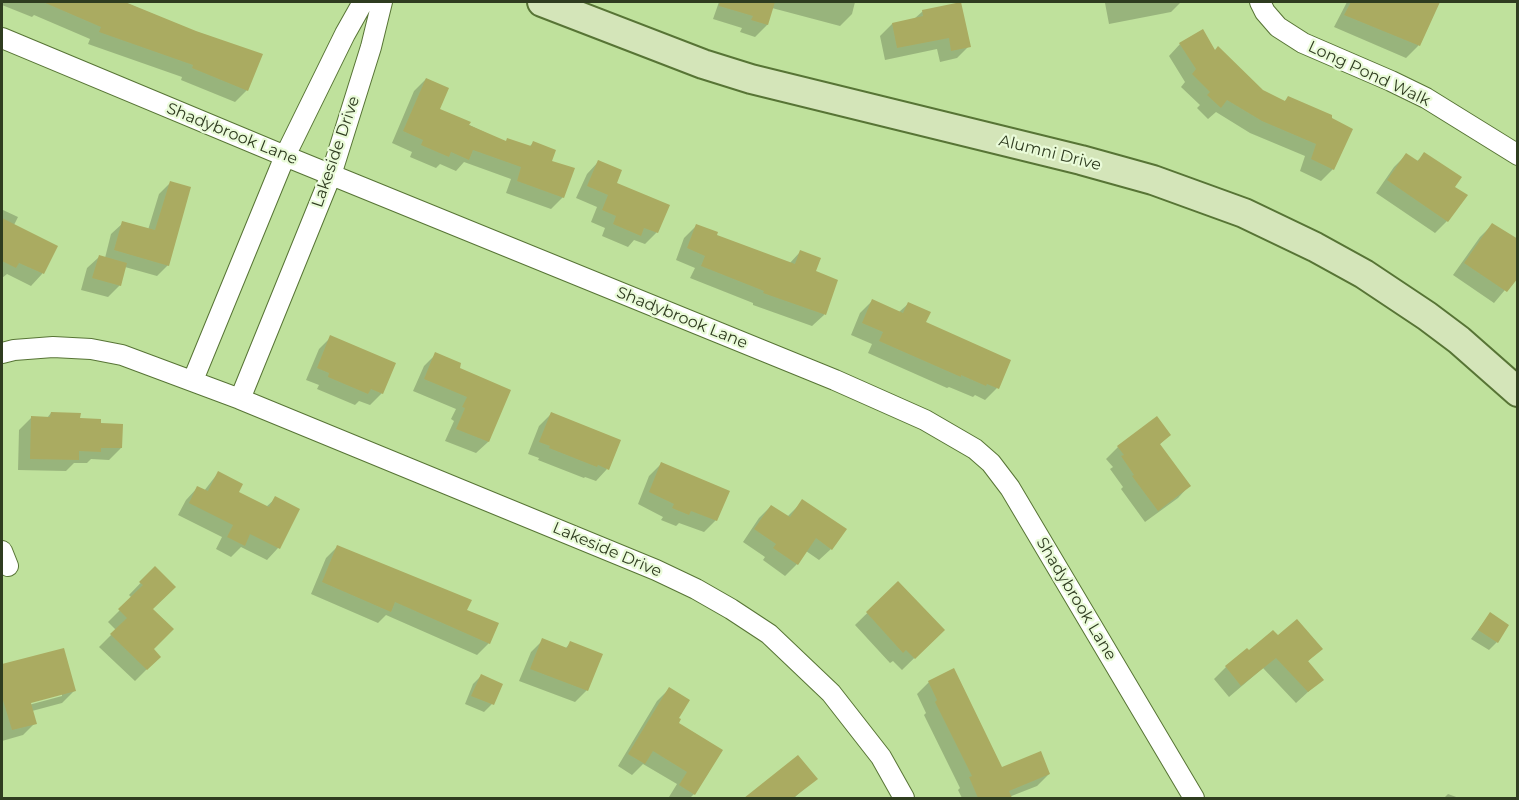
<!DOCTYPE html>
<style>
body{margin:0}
#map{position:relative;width:1519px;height:800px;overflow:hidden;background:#bfe19c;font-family:Montserrat,sans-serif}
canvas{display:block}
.frame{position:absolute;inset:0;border:3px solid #2f3c20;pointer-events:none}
</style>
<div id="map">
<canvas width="1519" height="800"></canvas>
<div class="frame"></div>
</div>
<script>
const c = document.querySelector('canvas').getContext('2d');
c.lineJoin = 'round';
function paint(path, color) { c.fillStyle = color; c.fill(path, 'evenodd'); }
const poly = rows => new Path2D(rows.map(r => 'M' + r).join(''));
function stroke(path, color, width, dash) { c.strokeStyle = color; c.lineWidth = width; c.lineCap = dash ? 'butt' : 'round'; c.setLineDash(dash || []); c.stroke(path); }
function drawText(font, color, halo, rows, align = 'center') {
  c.font = font + ' Montserrat,sans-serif'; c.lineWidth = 4.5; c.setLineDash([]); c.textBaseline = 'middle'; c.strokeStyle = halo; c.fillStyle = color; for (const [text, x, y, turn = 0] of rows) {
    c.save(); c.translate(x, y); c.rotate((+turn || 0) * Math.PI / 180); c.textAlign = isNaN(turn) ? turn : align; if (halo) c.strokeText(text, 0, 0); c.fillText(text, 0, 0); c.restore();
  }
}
paint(poly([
 [2,2,124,2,196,32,247,90,235,102,181,80,182,77,88,44,90,39,34,15,32,17,2,5],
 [719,2,855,2,852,14,840,26,772,8,767,25,755,37,740,32,742,28,713,19],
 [1107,2,1181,2,1171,12,1109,24,1105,3],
 [1347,2,1409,2,1415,4,1417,2,1439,2,1418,46,1406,58,1334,27],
 [923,11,969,46,957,58,940,62,937,49,885,60,880,36,892,24,914,19],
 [1180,44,1214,52,1262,91,1284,102,1288,98,1333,169,1321,181,1300,171,1305,156,1250,133,1216,112,1208,119,1197,108,1200,105,1181,87,1185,82,1169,56],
 [426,79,438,110,505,142,529,147,533,143,550,162,563,197,551,209,506,193,511,179,464,162,456,171,440,164,436,168,410,157,412,152,392,143,414,91],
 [1425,154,1453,188,1447,221,1435,233,1376,193,1394,167,1406,155,1416,162],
 [598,162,615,184,657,232,645,244,634,240,628,247,602,236,605,228,591,222,597,207,576,198,587,174],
 [170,183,168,265,157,276,125,267,120,285,108,297,81,290,87,268,99,257,105,258,111,234,123,223,148,230,159,194],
 [3,210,18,217,14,225,56,246,42,274,31,286,7,274,2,278],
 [1492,225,1518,241,1518,280,1515,278,1494,303,1453,275,1480,237],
 [696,226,715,236,789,264,800,252,814,272,836,281,824,315,812,326,753,305,753,303,690,278,695,268,676,260,684,238],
 [872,301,899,312,908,304,924,323,997,388,985,400,975,395,973,397,949,387,947,388,868,353,872,344,851,335,860,313],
 [331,337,382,393,370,405,359,401,355,405,317,389,319,385,306,380,319,349],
 [436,354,458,369,509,391,488,442,476,453,445,441,454,421,451,419,456,409,413,391,424,366],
 [51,413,99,424,121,448,109,460,91,459,87,463,74,463,66,471,18,470,19,430,31,418,47,418],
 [551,414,607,469,596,481,585,477,584,478,538,460,539,458,528,454,539,426],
 [1169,435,1159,445,1189,486,1178,498,1145,522,1121,489,1123,487,1110,469,1113,467,1106,459,1118,447],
 [661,464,716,520,704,532,679,523,676,526,661,520,663,517,638,504,649,476],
 [218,473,237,493,266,507,276,498,278,548,267,560,241,547,231,557,216,549,222,537,178,515,186,500,197,488,204,491],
 [803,501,831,549,819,560,806,551,797,564,785,576,763,560,765,557,743,542,759,518,771,506,787,517],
 [338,546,465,611,489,643,477,655,386,615,378,623,311,594,326,558],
 [155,568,151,609,152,649,159,657,135,681,99,647,116,630,108,622,132,598,129,595],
 [898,583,943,630,902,670,893,661,890,663,855,625],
 [1490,614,1507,625,1497,642,1489,650,1471,639],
 [1278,637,1321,649,1307,662,1322,679,1296,703,1263,668,1229,697,1214,679,1226,667,1249,652],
 [543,640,565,649,571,642,587,690,575,702,519,681,531,652],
 [63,650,74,691,62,703,32,711,35,723,23,735,2,741,2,666],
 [62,693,62,696,25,706,24,704],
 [481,676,492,704,484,712,465,704,473,684],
 [929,682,1001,768,1049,774,1037,786,1009,797,1010,798,962,798,958,790,960,788,924,715,926,713,917,694],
 [669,689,694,794,690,798,669,797,677,784,643,764,632,775,618,766,657,701],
 [816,778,794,798,748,798,754,792],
 [1448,794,1459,798,1444,798]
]), '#0003');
paint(poly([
 [43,2,125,2,196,31,263,54,248,91,192,68,193,65,99,32,101,27],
 [720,2,775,2,768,25,751,20,753,16,719,6],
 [961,2,971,47,951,51,949,38,897,48,892,23,923,16,922,10],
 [1351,2,1440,2,1420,46,1344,15],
 [1203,29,1215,50,1218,46,1263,90,1285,101,1288,96,1332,115,1332,118,1353,129,1334,170,1311,159,1316,144,1262,121,1227,100,1221,108,1207,95,1210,92,1192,74,1196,69,1179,43],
 [426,78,449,88,440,109,471,122,469,125,506,141,507,138,531,146,533,141,556,150,552,161,575,168,564,198,517,181,521,167,473,150,469,160,451,152,449,157,421,145,423,140,403,131],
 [1424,152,1462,177,1455,187,1468,195,1448,222,1387,180,1406,153,1418,161],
 [598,160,622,170,617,183,670,205,658,233,644,228,641,236,613,224,616,216,602,210,608,195,587,186],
 [170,181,191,187,169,266,114,250,122,221,155,230],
 [2,218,58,246,44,274,19,263,16,268,2,261],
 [1492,223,1518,239,1518,278,1507,292,1464,263],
 [696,224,718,232,717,235,795,264,800,250,821,258,816,271,838,280,826,315,763,293,764,291,701,266,705,256,687,248],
 [99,255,127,263,121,286,92,278],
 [872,299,903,313,908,302,931,312,926,322,1011,360,999,389,987,384,986,386,961,375,961,377,879,341,883,332,862,323],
 [330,335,396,363,383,394,371,389,368,394,328,377,329,373,317,368],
 [435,352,461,363,460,368,511,390,489,442,456,429,465,408,462,407,467,397,424,379],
 [51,412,81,413,80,418,101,419,101,423,123,424,122,448,101,448,101,452,79,451,79,460,30,459,31,416,50,417],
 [551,412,621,440,609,470,598,465,597,467,549,448,550,446,539,442],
 [1157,416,1171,435,1160,444,1191,486,1158,511,1132,476,1134,475,1121,456,1124,455,1117,446],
 [661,462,730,491,717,521,691,511,689,515,672,508,674,504,649,492],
 [218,471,243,484,239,492,269,507,275,496,300,509,280,549,250,534,245,546,227,537,233,525,189,503,197,486,208,491],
 [802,499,847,529,832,550,816,538,798,565,773,548,776,544,754,529,771,505,790,517],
 [337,545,472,600,467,610,499,623,490,644,395,602,391,612,322,582],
 [155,566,176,587,153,609,174,629,154,649,161,657,147,670,110,634,127,618,118,609,143,585,139,582],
 [898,581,945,630,915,659,906,650,903,653,866,612],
 [1490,612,1509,625,1498,643,1478,630],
 [1297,619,1323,649,1308,661,1324,680,1308,692,1276,658,1241,686,1225,666,1247,648,1249,650,1273,630,1278,635],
 [542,638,567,648,570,641,603,654,588,691,530,669],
 [64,648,76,691,31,703,37,724,12,730,2,697,2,664],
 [954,668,1002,767,1041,751,1050,774,1009,791,1012,798,978,798,969,777,972,776,935,702,937,700,928,681],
 [481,674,503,684,494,705,471,696],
 [669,687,690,700,679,718,681,719,679,723,723,750,695,795,679,785,687,772,653,751,645,764,628,754],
 [798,755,818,779,793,798,744,798]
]), '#aaab61');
const minor = poly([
 [1260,2,1265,12,1278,27,1303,43,1391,81,1426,98,1518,155],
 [2,38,285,156,835,380,925,420,975,449,991,463,1010,488,1194,798],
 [2,353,14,350,53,347,91,349,122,355,240,399,656,570,696,589,731,609,769,634,831,693,881,757,904,798],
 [193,380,285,156,345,34,363,2],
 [240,399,331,175,371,47,382,2],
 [2,551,8,566]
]);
const secondary = poly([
 [542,2,703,64,751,79,1081,160,1153,180,1244,213,1315,247,1364,274,1427,316,1459,340,1518,392]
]);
stroke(minor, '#577435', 22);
stroke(secondary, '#577435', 32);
stroke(minor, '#fff', 20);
stroke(secondary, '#d4e5b9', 28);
drawText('16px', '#2f3c20', '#eafbd9', [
 ["Long Pond Walk",1369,74,25],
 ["Shadybrook Lane",232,134,22],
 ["Lakeside Drive",336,152,-71],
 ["Alumni Drive",1050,153,14],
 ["Shadybrook Lane",682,318,22],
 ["Lakeside Drive",607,550,23],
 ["Shadybrook Lane",1076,599,59]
]);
</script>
